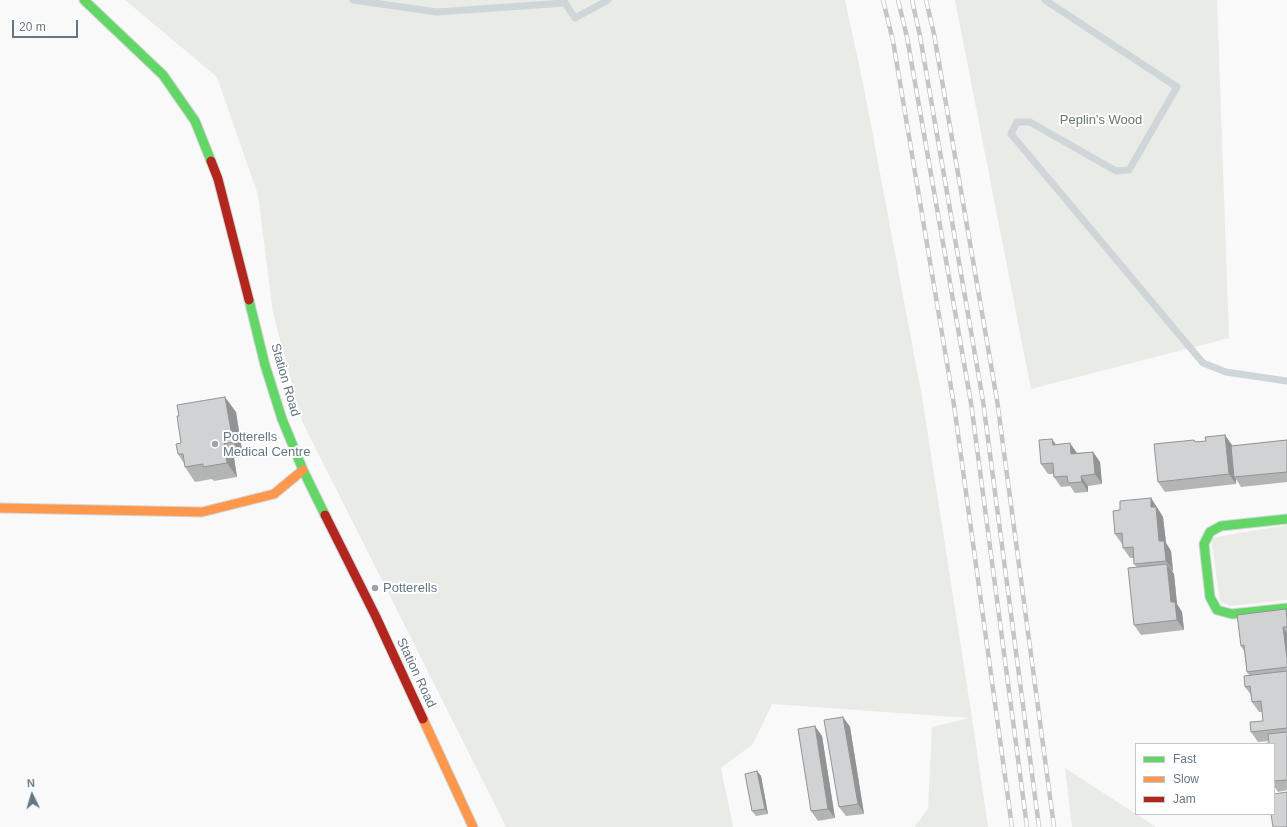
<!DOCTYPE html>
<style>
body{margin:0}
#map{position:relative;width:1287px;height:827px;overflow:hidden;background:#f9f9f9;font-family:Helvetica,sans-serif}
canvas{display:block}
.legend{position:absolute;left:1135px;top:743px;width:140px;height:72px;box-sizing:border-box;background:#fff;border:1px solid #c1c8cd;margin:0;padding:5px 7px;list-style:none;font-size:12px;color:#657683}
.legend li{display:flex;align-items:center;gap:8px;height:20px}
.legend b{width:20px;border:1px solid #c1c8cd}
.north{position:absolute;left:12px;top:775px;width:40px;height:40px;-webkit-text-stroke:3px #fff;paint-order:stroke;rotate:355deg;font-size:11px;font-weight:700;line-height:16px;text-align:center;color:#657683}
.north::after{content:'';display:block;margin:auto;width:14px;height:18px;background:#657683;clip-path:polygon(50% 0,100% 100%,50% 72%,0 100%)}
.scale{position:absolute;left:12px;top:20px;width:66px;height:18px;box-sizing:border-box;border:2px solid #657683;border-top:0;padding-left:5px;font-size:12px;line-height:14px;white-space:nowrap;color:#657683;-webkit-text-stroke:3px #fff;paint-order:stroke}
</style>
<div id="map">
<canvas width="1287" height="827"></canvas>
<ul class="legend">
<li><b style="height:5px;background:#63d668"></b>Fast</li>
<li><b style="height:5px;background:#ff974d"></b>Slow</li>
<li><b style="height:5px;background:#b3261e"></b>Jam</li>
</ul>
<div class="north">N</div>
<div class="scale">20 m</div>
</div>
<script>
const c = document.querySelector('canvas').getContext('2d');
c.lineJoin = 'round';
function paint(path, color) { c.fillStyle = color; c.fill(path, 'evenodd'); }
const poly = rows => new Path2D(rows.map(r => 'M' + r).join(''));
function stroke(path, color, width, dash) { c.strokeStyle = color; c.lineWidth = width; c.lineCap = dash ? 'butt' : 'round'; c.setLineDash(dash || []); c.stroke(path); }
function drawText(font, color, halo, rows, align = 'center') {
  c.font = font + ' Helvetica,sans-serif'; c.lineWidth = 4; c.setLineDash([]); c.textBaseline = 'middle'; c.strokeStyle = halo; c.fillStyle = color; for (const [text, x, y, turn = 0] of rows) {
    c.save(); c.translate(x, y); c.rotate((+turn || 0) * Math.PI / 180); c.textAlign = isNaN(turn) ? turn : align; if (halo) c.strokeText(text, 0, 0); c.fillText(text, 0, 0); c.restore();
  }
}
paint(poly([
 [125,0,845,0,865,93,922,397,972,718,988,827,914,827,928,809,932,727,970,718,772,704,753,744,721,768,733,827,506,827,302,421,273,313,258,195,217,77],
 [955,0,1217,0,1229,338,1031,389],
 [1287,525,1287,600,1230,606,1220,601,1211,538],
 [1065,768,1156,827,1072,827]
]), '#e8ebe6');
stroke(poly([
 [353,0,437,12,565,3],
 [564,0,565,3,575,18,608,0],
 [1045,0,1177,87,1129,170,1116,171,1030,122,1017,122,1011,134,1203,363,1226,372,1287,381]
]), '#ced6d9', 7);
const fast = poly([
 [84,0,163,75,195,121,211,161],
 [249,300,265,365,282,419,303,470,325,515],
 [1287,519,1221,526,1210,532,1204,544,1210,597,1217,610,1232,614,1287,608]
]);
const slow = poly([
 [0,508,202,512,274,494,303,470],
 [423,719,473,827]
]);
const jam = poly([
 [211,161,218,179,249,300],
 [325,515,376,617,423,719]
]);
stroke(fast, '#d5d6d7', 11);
stroke(slow, '#d5d6d7', 11);
stroke(jam, '#d5d6d7', 11);
stroke(fast, '#63d668', 9);
stroke(slow, '#ff974d', 9);
stroke(jam, '#b3261e', 9);
const rail = poly([
 [883,0,893,41,954,405,1012,827],
 [898,0,907,37,971,403,1027,827],
 [912,0,920,36,983,401,1039,827],
 [926,0,934,34,997,400,1054,827]
]);
stroke(rail, '#c3c5c6', 4.5);
stroke(rail, '#fff', 3, [9]);
paint(poly([
 [236,412,243,457,234,458,237,477,214,481,212,479,195,482,185,467,185,465,178,454,181,443],
 [1225,435,1232,446,1287,440,1287,482,1241,487,1236,479,1236,484,1165,492,1158,482,1194,440,1196,442,1206,441],
 [1056,445,1077,453,1093,452,1100,462,1102,484,1088,486,1088,492,1075,493,1070,486,1061,487,1054,477,1053,474,1048,474,1041,464],
 [1151,498,1163,517,1166,543,1171,551,1173,571,1172,571,1174,574,1177,604,1182,612,1184,630,1141,635,1134,625,1137,567,1134,564,1134,558,1130,558,1123,548,1123,544,1122,544,1115,534],
 [1287,611,1287,790,1278,792,1274,786,1274,744,1269,743,1269,741,1258,742,1251,732,1263,721,1262,712,1259,712,1252,702,1251,695,1245,687,1249,675,1247,672,1244,651,1241,646],
 [843,717,850,727,864,814,846,816,839,807],
 [822,736,835,818,818,821,811,811],
 [757,771,761,776,768,814,756,816,752,811]
]), '#b3b5b5');
paint(poly([
 [225,397,236,412,243,457,233,442],
 [1225,435,1232,445,1235,477,1234,477,1236,479,1236,484,1229,474],
 [1052,439,1059,449,1053,445],
 [1070,443,1077,453,1071,454],
 [224,444,234,458,237,477,227,463],
 [1093,452,1100,462,1102,484,1095,474],
 [1081,476,1088,486,1088,492,1082,482],
 [1151,498,1163,517,1166,543,1171,551,1173,571,1166,561,1159,541,1151,507],
 [1167,564,1174,574,1177,604,1182,612,1184,630,1177,620,1171,602],
 [1283,627,1287,633,1287,658],
 [843,717,850,727,864,814,858,804],
 [815,726,822,736,835,818,828,809],
 [757,771,761,776,768,814,765,809]
]), '#929394');
const building = poly([
 [225,397,233,442,224,444,227,463,203,467,203,464,185,467,183,454,178,454,176,444,181,443,177,416,179,416,177,405,225,397],
 [1225,435,1229,474,1158,482,1154,444,1194,440,1195,442,1206,441,1205,437,1225,435],
 [1052,439,1053,445,1070,443,1071,454,1093,452,1095,474,1081,476,1082,482,1068,483,1067,476,1054,477,1053,463,1041,464,1039,440,1052,439],
 [1287,440,1287,472,1234,477,1231,446,1287,440],
 [1151,498,1151,507,1156,507,1159,541,1164,541,1166,561,1134,564,1133,547,1123,548,1122,533,1115,534,1113,511,1120,510,1120,501,1151,498],
 [1167,564,1171,602,1175,602,1177,620,1134,625,1128,568,1167,564],
 [1286,609,1287,620,1287,627,1283,627,1287,658,1287,667,1247,672,1244,645,1241,646,1237,615,1286,609],
 [1287,671,1287,728,1251,732,1250,722,1263,721,1261,701,1252,702,1250,686,1245,687,1244,676,1287,671],
 [843,717,858,804,839,807,824,720,843,717],
 [815,726,828,809,811,811,798,729,815,726],
 [1287,732,1287,780,1274,781,1274,744,1258,744,1269,743,1268,734,1287,732],
 [757,771,765,809,752,811,745,774,757,771],
 [1287,792,1287,827,1273,827,1271,814,1274,814,1274,794,1287,792]
]);
paint(building, '#d0d2d3');
stroke(building, '#929394', 1);
for (const [x, y, r, color] of [
 [215,444,4,"#99a4ac"],
 [375,588,4,"#99a4ac"]
]) { const dot = new Path2D(); dot.arc(x, y, r, 0, 2 * Math.PI); c.fillStyle = color; c.fill(dot); stroke(dot, '#fff', 1.5); }
drawText('13px', '#687a64', '#fff', [
 ["Peplin's Wood",1101,120]
]);
drawText('13px', '#657683', '#fff', [
 ["Station Road",285,380,74],
 ["Station Road",416,673,65]
]);
drawText('13px', '#657683', '#fff', [
 ["Potterells",223,437],
 ["Medical Centre",223,452],
 ["Potterells",383,588]
], 'left');
</script>
